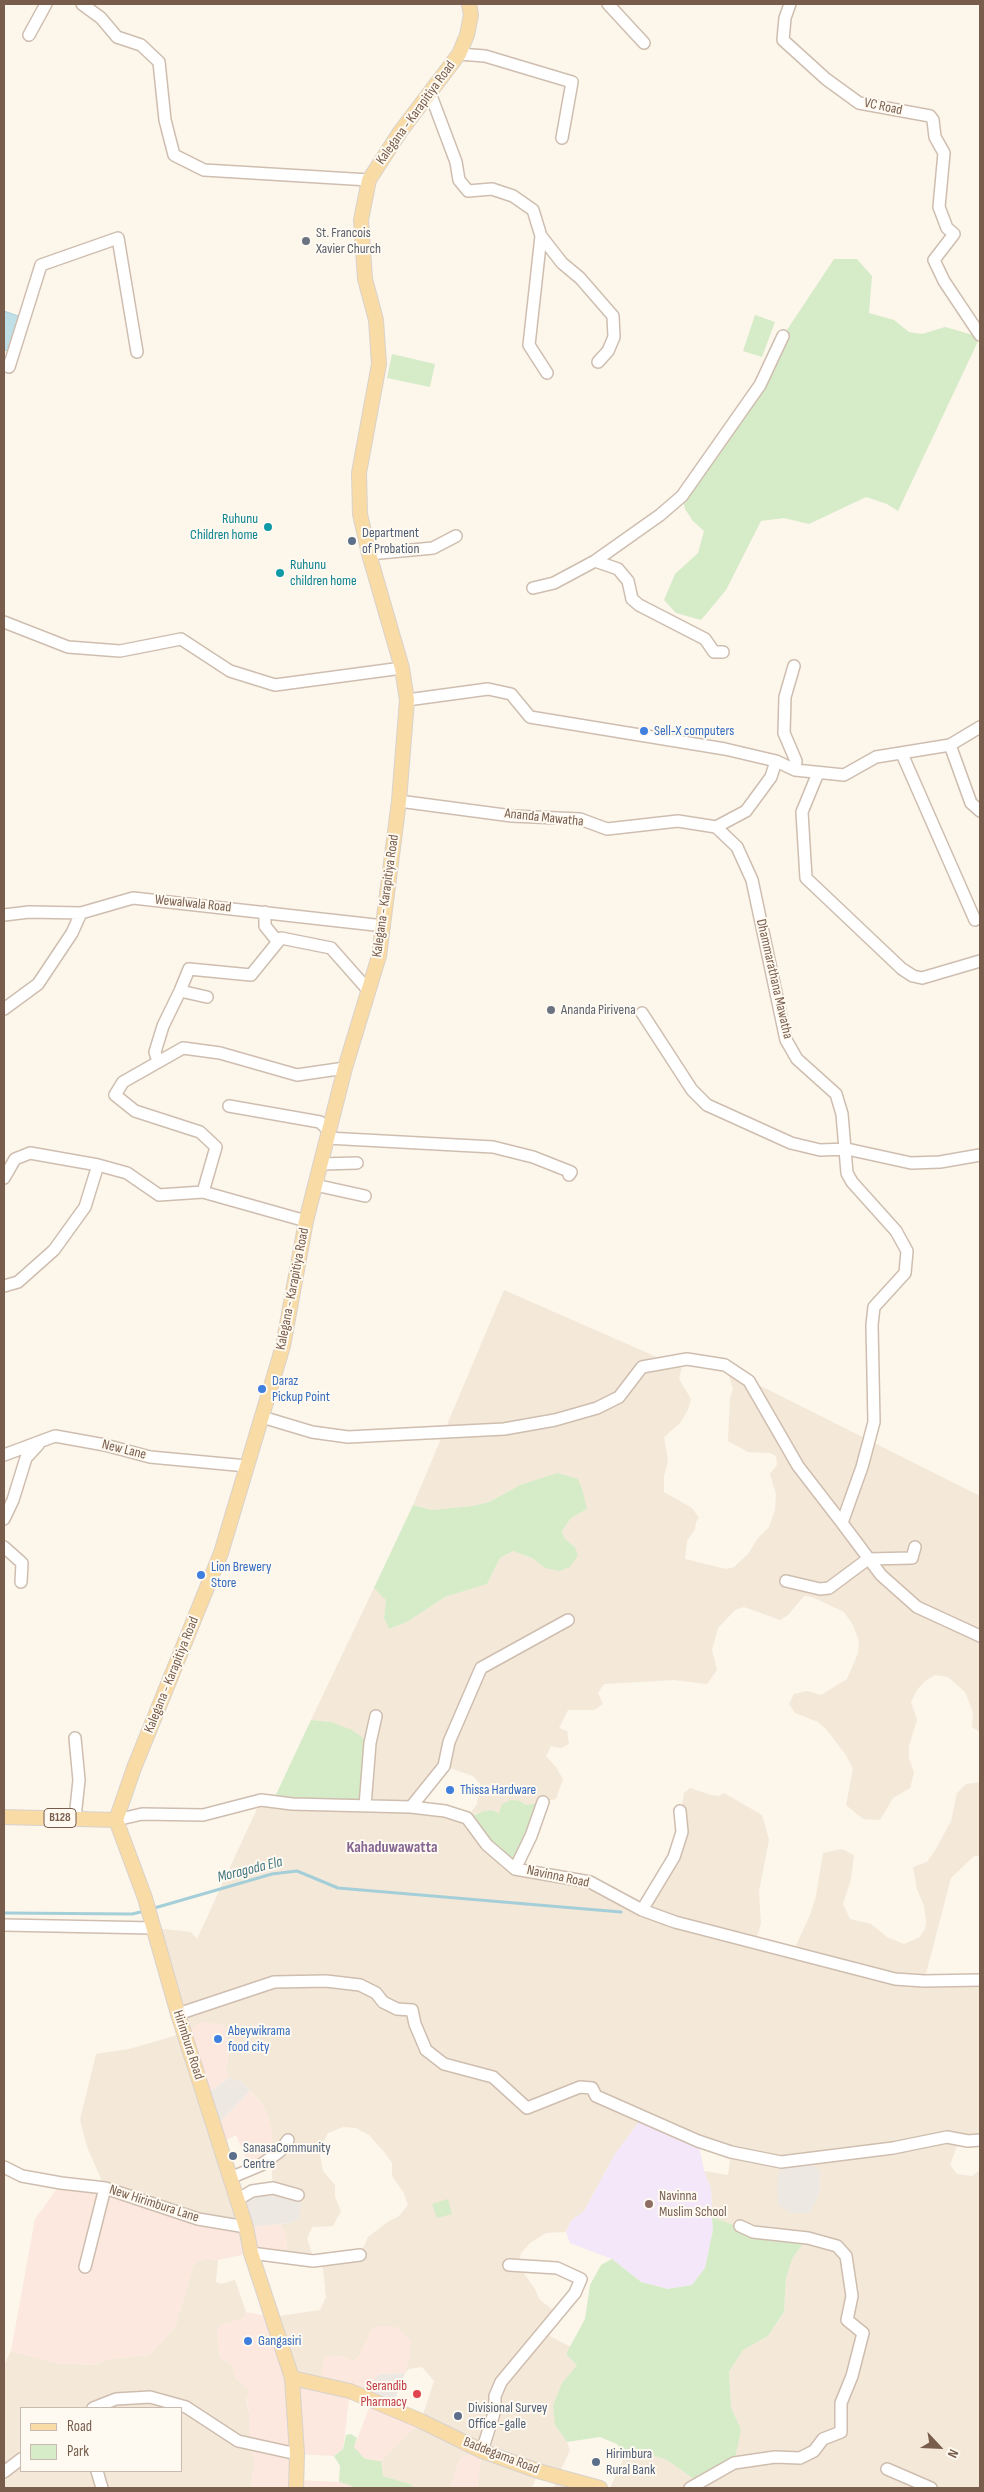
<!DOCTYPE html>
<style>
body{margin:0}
#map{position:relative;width:984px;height:2492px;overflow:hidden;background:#fcf6eb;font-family:"Sofia Sans Condensed",sans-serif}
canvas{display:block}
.frame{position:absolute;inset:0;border:5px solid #785d4d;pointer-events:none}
.legend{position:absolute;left:20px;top:2407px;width:162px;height:65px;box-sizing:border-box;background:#fffaf1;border:1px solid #c9bbaf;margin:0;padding:6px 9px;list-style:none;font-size:15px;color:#785d4d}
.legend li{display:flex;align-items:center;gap:10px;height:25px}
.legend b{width:25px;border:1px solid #c9bbaf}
.north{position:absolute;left:914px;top:2422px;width:50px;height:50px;-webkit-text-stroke:4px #fffaf1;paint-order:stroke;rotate:115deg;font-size:14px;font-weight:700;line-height:20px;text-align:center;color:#785d4d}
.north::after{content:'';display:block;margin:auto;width:18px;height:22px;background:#785d4d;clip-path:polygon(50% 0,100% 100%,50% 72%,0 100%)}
</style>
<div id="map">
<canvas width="984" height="2492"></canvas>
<div class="frame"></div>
<ul class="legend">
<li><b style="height:6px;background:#f9dba5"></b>Road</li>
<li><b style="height:14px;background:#d6ebc8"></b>Park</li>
</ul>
<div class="north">N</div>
</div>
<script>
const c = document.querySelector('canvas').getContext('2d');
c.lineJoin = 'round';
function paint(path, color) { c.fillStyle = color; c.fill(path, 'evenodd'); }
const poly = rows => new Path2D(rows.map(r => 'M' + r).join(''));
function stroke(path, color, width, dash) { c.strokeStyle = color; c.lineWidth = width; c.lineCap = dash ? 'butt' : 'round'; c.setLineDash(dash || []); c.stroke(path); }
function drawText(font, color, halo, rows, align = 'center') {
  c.font = font + ' "Sofia Sans Condensed",sans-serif'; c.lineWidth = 4; c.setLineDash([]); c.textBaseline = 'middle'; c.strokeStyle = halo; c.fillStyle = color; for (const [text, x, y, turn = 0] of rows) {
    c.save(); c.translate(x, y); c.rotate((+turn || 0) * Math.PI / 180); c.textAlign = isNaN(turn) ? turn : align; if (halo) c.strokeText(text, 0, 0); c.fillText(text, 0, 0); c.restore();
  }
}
paint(poly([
 [504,1290,682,1368,679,1379,691,1399,688,1410,680,1423,664,1437,668,1461,664,1476,664,1492,692,1508,699,1518,696,1522,695,1529,687,1541,685,1559,726,1569,734,1567,748,1554,758,1538,769,1527,775,1510,776,1494,770,1474,777,1465,776,1456,770,1453,748,1452,728,1441,730,1398,733,1389,727,1369,980,1496,980,1732,972,1727,973,1712,965,1692,948,1677,935,1675,925,1681,917,1690,911,1702,917,1720,909,1746,909,1758,914,1773,910,1788,893,1798,880,1820,863,1819,846,1805,853,1769,846,1755,826,1729,818,1722,795,1713,789,1704,794,1694,807,1691,821,1695,847,1679,858,1653,859,1641,853,1625,844,1612,812,1597,804,1596,788,1615,780,1620,744,1607,735,1610,718,1628,712,1650,717,1670,707,1684,674,1680,604,1684,598,1693,603,1704,594,1710,568,1710,559,1728,567,1731,569,1744,561,1748,551,1746,546,1756,556,1767,563,1779,556,1799,526,1805,520,1801,499,1813,492,1810,474,1814,514,1869,590,1882,642,1910,674,1857,684,1793,690,1788,711,1795,720,1796,724,1793,762,1815,766,1829,769,1840,759,1891,761,1924,755,1943,793,1952,810,1915,816,1896,823,1853,842,1849,854,1855,851,1879,843,1904,850,1919,871,1924,887,1937,904,1944,920,1937,925,1929,926,1922,924,1906,917,1889,913,1867,927,1862,936,1849,951,1821,957,1793,966,1784,980,1782,980,1856,974,1856,951,1878,924,1981,980,1980,980,2140,960,2138,950,2165,957,2174,972,2176,980,2170,980,2488,610,2488,625,2456,639,2454,649,2454,667,2460,698,2482,741,2430,731,2407,729,2372,743,2350,768,2336,784,2313,786,2278,793,2257,808,2238,753,2232,712,2217,711,2189,704,2171,728,2175,731,2153,642,2118,615,2154,584,2211,571,2221,566,2232,546,2233,530,2243,521,2253,518,2265,535,2289,540,2300,552,2309,549,2323,550,2336,571,2347,566,2354,577,2365,562,2383,555,2425,567,2442,570,2450,558,2476,592,2488,554,2488,558,2476,538,2472,532,2488,477,2488,482,2451,460,2459,450,2488,415,2488,410,2484,383,2476,381,2461,421,2421,434,2381,422,2367,409,2369,405,2373,410,2354,372,2329,359,2356,354,2361,340,2356,320,2383,292,2378,272,2317,320,2310,326,2297,323,2268,313,2261,287,2258,286,2234,280,2224,291,2223,273,2188,271,2159,272,2130,263,2105,242,2082,229,2078,226,2070,229,2048,224,2027,220,2024,185,2033,246,2227,105,2188,87,2147,80,2120,96,2054,129,2049,185,2033,154,1928,191,1932,197,1939,261,1800,292,1804,331,1722,311,1720,374,1588,386,1599,384,1618,389,1629,407,1622,445,1597,487,1584,500,1558,513,1551,532,1558,545,1568,575,1547,564,1538,562,1531,571,1518,587,1509,534,1481,520,1485,489,1502,472,1506,432,1510,413,1505],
 [444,1766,473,1776,480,1784,477,1804,467,1818,412,1806],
 [343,2127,356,2128,369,2135,385,2153,392,2163,392,2176,404,2193,408,2205,398,2217,389,2221,368,2237,360,2255,313,2256,307,2239,312,2227,333,2226,341,2211,335,2197,335,2185,323,2171,319,2151,328,2133],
 [781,2162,821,2171,819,2194],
 [205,2258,218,2260,216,2282,221,2284,235,2280,246,2312,244,2318,221,2325,217,2331,220,2358,231,2363,236,2379,250,2390,246,2400,249,2412,249,2444,255,2461,251,2488,4,2488,4,2365,11,2351,57,2363,94,2365,109,2359,149,2355,175,2327,194,2264],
 [21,2408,181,2408,181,2471,21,2471]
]), '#f4e8d9');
paint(poly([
 [201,2022,220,2024,224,2027,229,2048,226,2070,229,2078,205,2095,185,2033],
 [250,2091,263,2105,272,2130,271,2159,251,2169,236,2135,225,2141,214,2128],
 [61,2183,246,2227,280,2224,286,2234,287,2258,251,2253,218,2260,205,2258,194,2264,175,2327,149,2355,109,2359,94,2365,57,2363,11,2351,35,2219],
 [246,2312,272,2317,292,2379,320,2383,324,2357,340,2356,354,2361,359,2356,372,2329,379,2326,397,2327,411,2340,410,2354,405,2373,379,2374,372,2401,421,2421,381,2461,365,2459,354,2447,372,2401,350,2391,343,2449,334,2456,298,2454,297,2480,339,2482,352,2486,352,2488,251,2488,255,2461,249,2444,249,2412,246,2399,250,2390,236,2379,231,2363,220,2358,217,2331,221,2325,244,2318],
 [478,2449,482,2451,477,2488,450,2488,460,2459]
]), '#fce8df');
paint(poly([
 [229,2078,242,2082,250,2091,214,2128,205,2095],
 [810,2159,815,2167,821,2171,819,2194,810,2213,791,2213,778,2205,777,2184,781,2162],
 [252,2191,298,2195,301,2204,300,2218,291,2223,246,2227,237,2200],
 [405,2373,391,2409,372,2401,375,2379,379,2374]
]), '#eee8e3');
paint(poly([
 [642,2118,698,2141,704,2171,711,2189,713,2230,705,2268,692,2285,668,2289,641,2282,612,2259,570,2243,566,2232,571,2221,584,2211,615,2154]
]), '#f3e7f9');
paint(poly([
 [834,259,857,259,872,276,869,313,894,320,909,332,922,334,945,327,980,337,898,511,887,504,866,497,809,524,784,518,761,521,726,590,701,620,676,613,664,600,675,574,698,553,704,531,693,521,685,509,682,496,718,445,783,336],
 [755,315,775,322,762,357,743,351],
 [392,354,435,364,430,387,387,378],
 [557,1473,578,1479,583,1492,587,1509,571,1518,562,1531,564,1538,575,1547,578,1555,570,1567,559,1571,545,1568,532,1558,513,1551,500,1558,487,1584,445,1597,407,1622,389,1629,384,1618,386,1600,374,1588,413,1505,432,1510,472,1506,489,1502,520,1485],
 [311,1720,331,1722,352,1730,370,1743,366,1805,273,1801],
 [511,1800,520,1801,526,1805,543,1802,515,1869,467,1818,484,1811,492,1810,499,1813,502,1804],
 [448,2199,452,2214,437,2218,432,2204],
 [712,2217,753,2232,808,2238,793,2257,786,2278,784,2312,768,2336,743,2350,729,2372,731,2407,741,2430,734,2463,698,2482,667,2460,649,2454,625,2456,617,2444,600,2437,567,2442,555,2425,553,2406,562,2383,577,2365,566,2354,585,2319,590,2285,601,2265,612,2259,641,2282,668,2289,692,2285,705,2268,713,2230],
 [351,2434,357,2438,354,2447,365,2459,381,2461,383,2476,410,2484,415,2488,352,2488,352,2486,339,2482,340,2466,334,2456,343,2449,346,2435]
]), '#d6ebc8');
const water = poly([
 [4,311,21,317,12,352,4,350,4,311]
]);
paint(water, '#bfe0e6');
stroke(water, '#a5cfd8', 1);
stroke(poly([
 [151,1909,272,1874,297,1871,338,1888,621,1912],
 [4,1913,132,1914,145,1911]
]), '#a5cfd8', 3);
const minor = poly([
 [82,4,101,18,117,37,141,45,159,62,165,120,174,155,204,170,369,180],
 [608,4,644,43],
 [790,4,785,18,783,40,826,79,859,103,930,116,933,120,935,137,944,153,939,207,947,228,954,234,934,260,944,281,980,335],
 [29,35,46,4],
 [459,54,485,56,572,82,562,138],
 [430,93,456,162,459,180,468,191,492,189,513,196,533,210,541,236,529,345,547,373],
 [541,236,562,263,580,278,613,316,614,337,608,351,598,362],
 [4,365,9,367,41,265,118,238,137,352],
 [369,554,433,548,456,536],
 [595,561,618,569,628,581,632,599,639,605,705,639,714,652,723,652],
 [533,588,554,583,595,561,660,515,682,496,760,385,783,336],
 [4,622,68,647,120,651,181,639,230,671,275,685,402,668],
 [794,666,785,697,784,733,796,761,795,770],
 [407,700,488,689,511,694,530,717,725,749,776,761,795,770,844,775,876,757,950,745,980,727],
 [950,745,971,803,980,811],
 [902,754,975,920],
 [818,773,802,812,806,878,902,969,913,976,922,978,980,961],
 [399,801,512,816,580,819,607,829,678,821,716,827,746,811,771,777,776,761],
 [716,827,737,847,752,880,786,1040,797,1059,836,1094,842,1114,847,1173,852,1182,896,1231,907,1251,905,1273,874,1307,872,1325,874,1422,862,1467,842,1523,881,1575,917,1607,980,1636],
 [265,912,265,926,278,942],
 [4,915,29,912,81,913,133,898,384,926],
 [180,991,207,997],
 [4,1009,38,984,72,933,81,913],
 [642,1013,692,1090,707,1105,791,1143,820,1150,847,1149,911,1163,940,1162,980,1155],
 [158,1062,155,1052,163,1026,180,991,189,969,251,975,281,938,331,948,369,991],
 [229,1106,320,1122,329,1131],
 [327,1138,493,1147,533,1157,571,1172,569,1175],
 [321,1164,357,1163],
 [4,1178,15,1159,30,1153,98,1165],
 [315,1185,365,1196],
 [203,1192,306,1221],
 [4,1286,18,1282,54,1250,85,1207,98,1165,127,1173,159,1195,203,1192,216,1147,200,1132,135,1111,115,1095,123,1082,183,1048,220,1053,297,1075,345,1068],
 [262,1417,312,1432,348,1437,504,1429,555,1420,597,1408,619,1397,642,1367,687,1359,725,1365,749,1381,798,1466,842,1523],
 [4,1455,55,1436,105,1445,150,1457,247,1466],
 [4,1519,13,1500,26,1458,38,1445],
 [4,1547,22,1563,21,1582],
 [786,1581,820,1589,829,1588,868,1559,912,1558,915,1547],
 [365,1806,370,1743,376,1716],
 [411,1807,444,1766,449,1742,481,1668,568,1620],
 [75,1818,79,1780,75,1738],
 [116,1820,142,1814,203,1815,261,1800,292,1804,411,1807,445,1811,467,1818,487,1845,515,1869,590,1882,642,1910,675,1922,895,1979,924,1981,980,1980],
 [515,1869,531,1836,543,1802],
 [642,1910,674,1857,682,1832,680,1811],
 [4,1925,154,1928],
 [178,2014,274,1982,326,1981,360,1985,376,1993,383,2002,397,2009,412,2010,415,2024,426,2050,444,2064,493,2077,527,2108,580,2087,592,2088,596,2096,698,2141,731,2152,781,2162,893,2148,947,2137,968,2141,980,2140],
 [4,2167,22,2176,61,2183,105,2188,198,2219,246,2227],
 [230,2178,261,2165,280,2151,288,2140],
 [237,2200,252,2191,273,2188,298,2195],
 [251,2253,313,2261,360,2255],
 [85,2267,105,2188],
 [93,2408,116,2399,150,2397,186,2407,238,2441,297,2454],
 [482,2451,495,2410,495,2396,501,2382,575,2293,581,2279,557,2268,509,2265],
 [887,2469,931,2488],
 [97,2471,102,2488],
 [4,2472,21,2459],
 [690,2488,734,2463,775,2457,800,2458,814,2451,823,2439,841,2432,841,2403,852,2376,863,2333,847,2320,852,2296,846,2256,837,2246,808,2238,753,2232,740,2226]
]);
const major = poly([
 [4,1817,116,1820],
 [116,1820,134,1768,221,1553,283,1346,306,1221,345,1068,379,956,399,801,407,700,402,668,369,554,360,514,359,473,379,364,376,320,365,279,361,220,369,180,400,132,459,54,467,35,471,15,469,4],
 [116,1820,145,1898,178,2014,246,2227,251,2253,292,2378,297,2454,296,2488],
 [292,2378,350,2391,421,2421,482,2451,538,2471,600,2488]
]);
stroke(minor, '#cfbeaf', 14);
stroke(major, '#d9d2cd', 16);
stroke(minor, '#fff', 11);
stroke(major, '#f9dba5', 14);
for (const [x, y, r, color] of [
 [306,241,5,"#6b7280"],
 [268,527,5,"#0f9aa8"],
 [352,541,5,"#5c6f8a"],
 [280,573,5,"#0f9aa8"],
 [644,731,5,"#3f7fe0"],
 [551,1010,5,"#6b7280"],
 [262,1389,5,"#3f7fe0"],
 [201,1575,5,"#3f7fe0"],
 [450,1790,5,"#3f7fe0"],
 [218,2039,5,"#3f7fe0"],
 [233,2156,5,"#5c6f8a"],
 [649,2204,5,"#8d6e63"],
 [248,2341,5,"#3f7fe0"],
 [417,2394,5,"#e0444e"],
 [458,2416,5,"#5c6f8a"],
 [596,2462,5,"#5c6f8a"]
]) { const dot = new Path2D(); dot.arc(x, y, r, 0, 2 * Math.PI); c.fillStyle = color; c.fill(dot); stroke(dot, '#fffaf1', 2); }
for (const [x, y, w] of [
 [60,1818,32]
]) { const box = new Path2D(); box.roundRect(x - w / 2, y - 9.5, w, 19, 4); c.fillStyle = '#fffaf1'; c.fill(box); stroke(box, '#785d4d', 1); }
drawText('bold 12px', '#785d4d', null, [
 ["B128",60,1818]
]);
drawText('14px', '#785d4d', '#fffaf1', [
 ["VC Road",883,107,12],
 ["Kalegana - Karapitiya Road",416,113,-54],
 ["Ananda Mawatha",544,818,6],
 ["Kalegana - Karapitiya Road",386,896,-82],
 ["Wewalwala Road",193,904,6],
 ["Dhammarathana Mawatha",774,979,77],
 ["Kalegana - Karapitiya Road",293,1289,-79],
 ["New Lane",124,1450,14],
 ["Kalegana - Karapitiya Road",172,1675,-68],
 ["Navinna Road",558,1877,12],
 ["Hirimbura Road",188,2045,72],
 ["New Hirimbura Lane",154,2204,18],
 ["Baddegama Road",501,2456,21]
]);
drawText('14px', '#5b616d', '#fffaf1', [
 ["St. Francois",316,233],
 ["Xavier Church",316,249],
 ["Ananda Pirivena",561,1010]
], 'left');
drawText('14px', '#0d838f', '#fffaf1', [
 ["Ruhunu",258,519],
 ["Children home",258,535],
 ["Ruhunu",290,565,"left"],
 ["children home",290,581,"left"]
], 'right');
drawText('14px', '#4e5e75', '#fffaf1', [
 ["Department",362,533],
 ["of Probation",362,549],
 ["SanasaCommunity",243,2148],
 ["Centre",243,2164],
 ["Divisional Survey",468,2408],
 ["Office -galle",468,2424],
 ["Hirimbura",606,2454],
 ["Rural Bank",606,2470]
], 'left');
drawText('14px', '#366cbe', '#fffaf1', [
 ["Sell-X computers",654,731],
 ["Daraz",272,1381],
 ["Pickup Point",272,1397],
 ["Lion Brewery",211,1567],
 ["Store",211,1583],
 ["Thissa Hardware",460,1790],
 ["Abeywikrama",228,2031],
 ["food city",228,2047],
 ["Gangasiri",258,2341]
], 'left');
drawText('14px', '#785e54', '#fffaf1', [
 ["Navinna",659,2196],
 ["Muslim School",659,2212]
], 'left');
drawText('14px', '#be3a42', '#fffaf1', [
 ["Serandib",407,2386],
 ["Pharmacy",407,2402]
], 'right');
drawText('italic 15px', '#437783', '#fffaf1', [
 ["Moragoda Ela",250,1870,-14]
]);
drawText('bold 16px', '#856693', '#fffaf1', [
 ["Kahaduwawatta",392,1848]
]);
</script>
